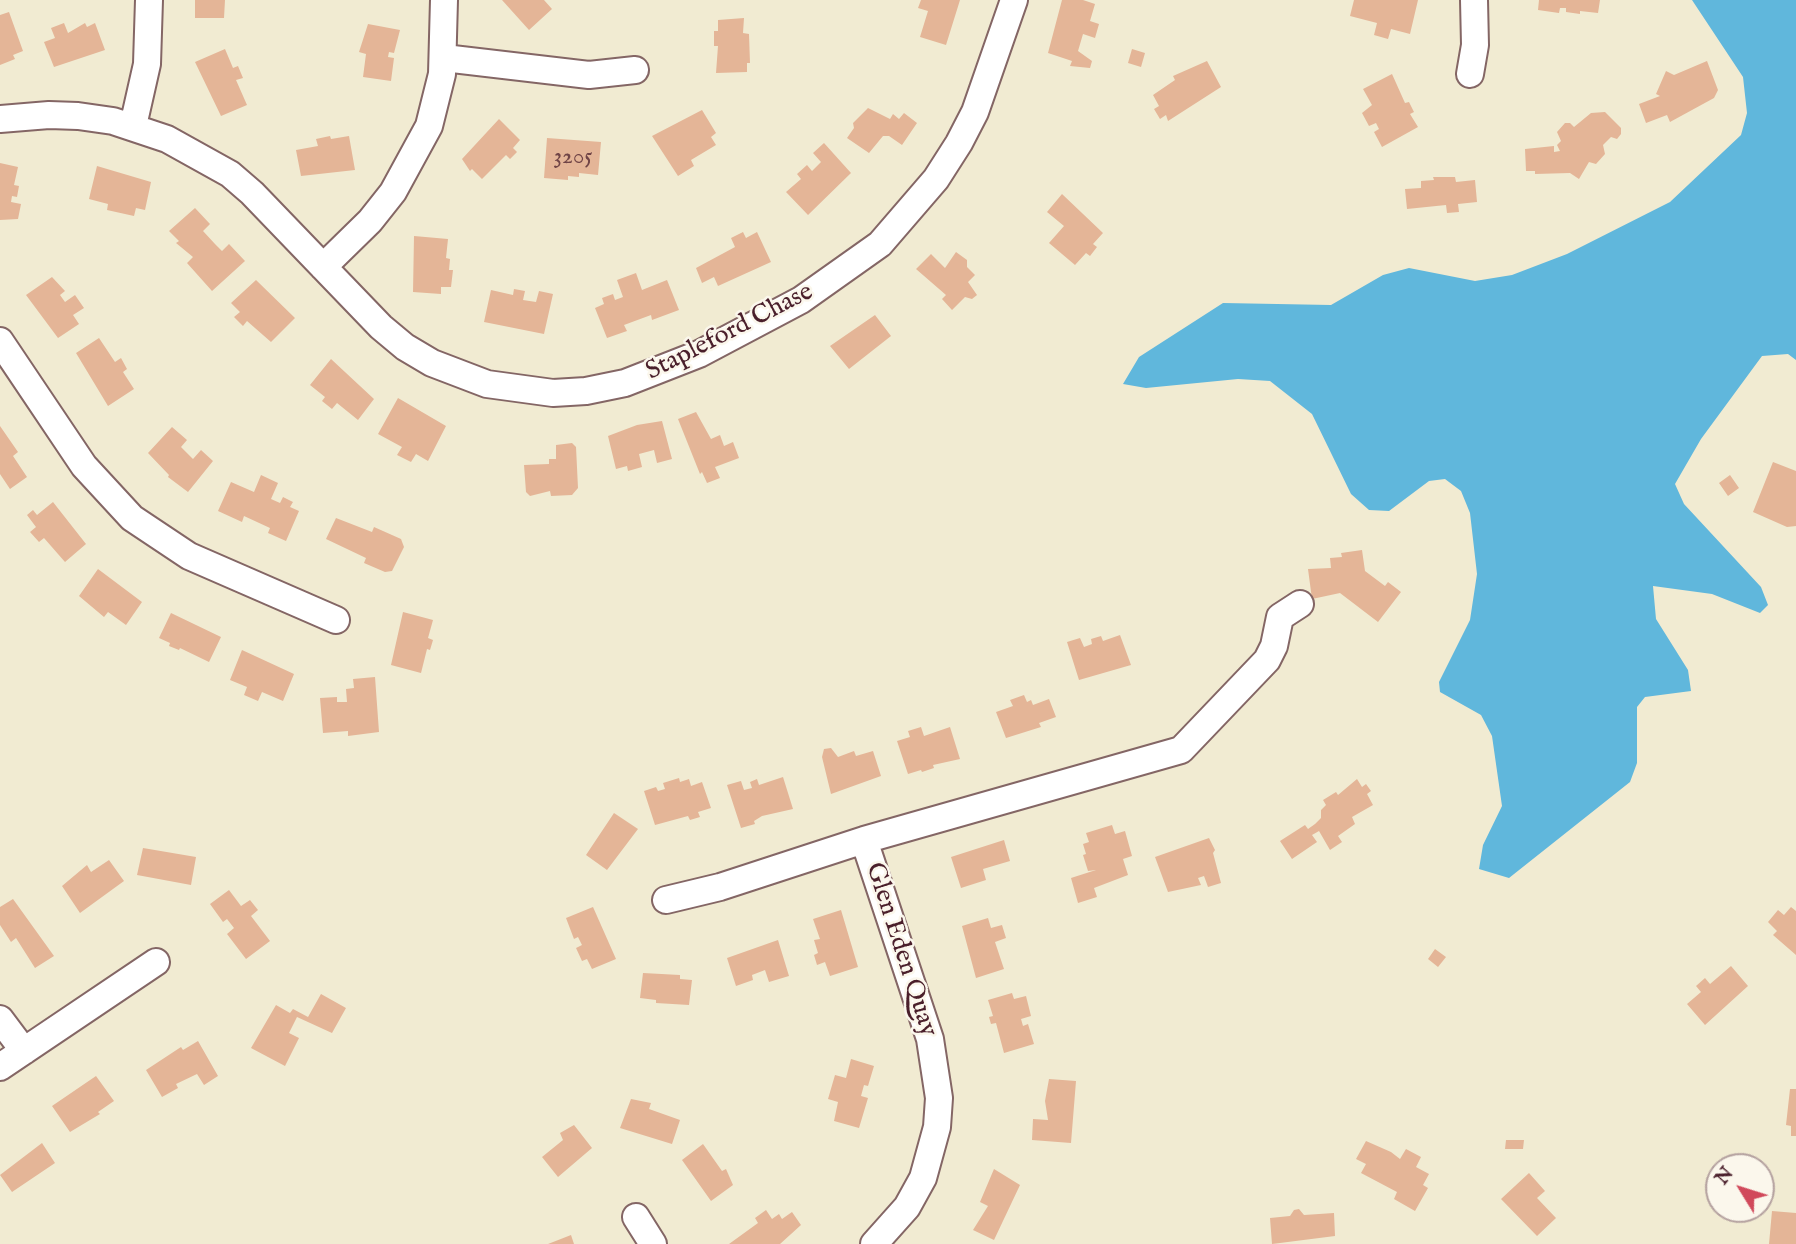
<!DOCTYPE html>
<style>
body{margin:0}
#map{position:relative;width:1796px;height:1244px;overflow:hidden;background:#f1ebd2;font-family:"IM FELL English",serif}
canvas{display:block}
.north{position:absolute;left:1705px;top:1153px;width:70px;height:70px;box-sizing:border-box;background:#fbf7ec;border:2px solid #b4a19f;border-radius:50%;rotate:308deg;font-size:19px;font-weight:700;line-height:28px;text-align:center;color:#4a1f2b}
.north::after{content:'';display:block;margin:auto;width:24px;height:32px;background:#d1495b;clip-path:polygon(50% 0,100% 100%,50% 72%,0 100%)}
</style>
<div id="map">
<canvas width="1796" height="1244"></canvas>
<div class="north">N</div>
</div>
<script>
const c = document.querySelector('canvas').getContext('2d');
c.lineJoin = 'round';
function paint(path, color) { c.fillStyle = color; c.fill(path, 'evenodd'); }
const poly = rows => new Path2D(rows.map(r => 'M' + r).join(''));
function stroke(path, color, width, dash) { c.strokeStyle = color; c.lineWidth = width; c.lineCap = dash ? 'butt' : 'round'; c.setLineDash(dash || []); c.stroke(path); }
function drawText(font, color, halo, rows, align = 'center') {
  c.font = font + ' "IM FELL English",serif'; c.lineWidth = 5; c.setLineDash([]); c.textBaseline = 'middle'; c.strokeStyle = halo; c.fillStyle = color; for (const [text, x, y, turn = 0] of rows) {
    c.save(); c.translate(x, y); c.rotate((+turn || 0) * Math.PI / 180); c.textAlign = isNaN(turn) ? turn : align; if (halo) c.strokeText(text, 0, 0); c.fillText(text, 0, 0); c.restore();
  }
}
paint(poly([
 [1692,0,1796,0,1796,360,1788,354,1762,356,1701,439,1675,484,1684,504,1761,587,1768,605,1760,613,1712,594,1653,586,1656,619,1688,670,1691,691,1645,697,1637,707,1637,763,1630,782,1509,878,1479,869,1483,845,1502,806,1492,736,1481,715,1440,692,1439,682,1470,620,1477,574,1470,513,1461,491,1445,479,1429,481,1389,511,1369,510,1351,494,1312,414,1270,381,1238,379,1146,388,1123,384,1139,357,1223,303,1331,305,1383,275,1409,268,1475,281,1512,275,1567,254,1670,202,1741,135,1747,113,1743,77]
]), '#60b7dc');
paint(poly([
 [195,0,225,0,224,18,195,18],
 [502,0,544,0,552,9,529,30],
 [921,0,960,0,946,45,920,37,928,11,918,8],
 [1062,0,1083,0,1095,4,1090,21,1099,24,1095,38,1083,34,1078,51,1092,61,1090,68,1070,66,1072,61,1048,53],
 [1354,0,1418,0,1410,34,1391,29,1388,39,1374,35,1377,23,1350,16],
 [1539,0,1600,0,1598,13,1580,11,1580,14,1566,12,1566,8,1560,8,1559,13,1538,10],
 [9,12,23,51,13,55,15,59,0,65,0,15],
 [744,18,743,33,749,34,750,63,747,63,747,72,716,73,718,46,714,46,714,31,718,31,718,20],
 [64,23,68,33,85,23,87,27,95,23,105,50,54,67,44,42,55,38,51,28],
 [368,24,400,30,394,53,389,52,388,57,394,58,391,81,363,77,366,54,359,52],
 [225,49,233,68,238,66,243,78,236,80,247,105,221,116,195,62],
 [1132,49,1145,53,1141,67,1128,63],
 [1207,61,1221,87,1168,121,1166,115,1160,119,1154,109,1159,106,1153,95,1175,80,1173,76],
 [1707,61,1718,90,1714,98,1670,122,1667,115,1646,123,1639,104,1660,96,1656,94,1666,71,1674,75],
 [1392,74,1405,103,1409,102,1414,112,1410,114,1418,127,1382,147,1374,132,1379,129,1376,123,1369,126,1362,113,1372,105,1363,89],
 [868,108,890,119,893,114,899,119,904,113,917,123,902,145,889,136,883,136,869,153,847,138,854,128,853,123],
 [702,110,716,133,711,137,716,145,691,160,694,166,678,176,652,136],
 [1605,112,1621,128,1621,134,1617,139,1611,137,1603,145,1605,154,1596,164,1589,162,1579,179,1570,173,1535,174,1535,171,1526,171,1525,149,1554,146,1554,152,1560,151,1557,145,1561,141,1557,132,1565,123,1570,123,1574,127,1591,113],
 [499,119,520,140,513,148,517,152,510,159,506,155,482,179,472,169,470,171,462,159],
 [330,136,331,139,349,136,355,170,301,176,296,150,318,146,316,139],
 [547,138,601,142,598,175,579,173,579,177,568,176,568,180,544,178],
 [824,143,851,173,808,215,786,192,801,179,797,174,807,165,812,171,821,162,813,153],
 [0,163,18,167,14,185,19,186,17,197,12,196,11,202,21,204,18,219,0,220],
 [97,166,151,182,145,210,136,208,134,216,107,210,108,204,89,199],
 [1433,177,1455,177,1456,182,1475,180,1477,202,1458,204,1459,212,1447,213,1446,205,1407,209,1405,189,1421,188,1421,181,1434,180],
 [1062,194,1103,233,1093,244,1097,247,1090,256,1086,253,1075,265,1049,243,1064,226,1047,212],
 [195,208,210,224,203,231,215,244,222,251,229,244,245,261,212,291,187,263,193,257,176,243,179,241,169,231],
 [743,232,746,238,757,232,771,262,718,286,714,277,702,283,696,268,735,247,731,238],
 [414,236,448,239,446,258,450,259,449,270,453,270,451,287,441,287,441,294,413,292],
 [956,252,967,260,967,267,975,275,968,282,977,295,972,299,965,297,952,310,942,299,946,295,916,269,931,254,945,268],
 [636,273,642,290,667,280,679,310,652,320,651,315,624,325,627,331,607,338,595,308,604,304,602,298,613,294,615,300,623,297,617,280],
 [52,277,65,291,60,295,65,302,75,295,84,308,73,315,79,324,58,338,26,295],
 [256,280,295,318,271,342,247,321,243,326,234,317,240,312,231,303],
 [514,289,525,291,523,300,536,302,539,291,553,294,544,334,484,322,491,290,513,295],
 [875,315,891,336,849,369,830,346],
 [99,338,115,362,121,358,127,369,123,372,134,389,108,406,76,353],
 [331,359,374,399,358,420,337,403,332,409,322,401,325,397,310,385],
 [398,398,446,426,428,461,416,454,411,462,397,455,402,447,378,434],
 [696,412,711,439,720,435,724,446,733,442,739,458,715,467,720,478,707,483,702,472,700,474,678,419],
 [662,421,672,459,657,463,654,450,639,454,642,467,628,471,627,466,616,469,608,436,637,425],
 [0,426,18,452,13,456,27,477,10,489,0,474],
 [172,427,187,440,181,447,193,459,201,450,213,461,188,492,168,477,169,475,148,453],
 [572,443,576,447,578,488,572,495,551,496,550,491,530,496,526,492,524,465,549,464,549,459,556,459,556,445],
 [1773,462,1796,471,1796,526,1787,527,1753,512],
 [261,475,278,483,271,499,280,503,283,497,293,502,290,507,299,511,286,541,268,533,270,528,244,516,242,522,218,511,231,482,254,492],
 [1730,475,1739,488,1728,496,1719,483],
 [53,502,86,544,65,562,44,538,39,542,30,532,36,527,27,515,33,510,37,515],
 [336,518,372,532,374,527,401,539,404,547,392,571,385,572,364,563,366,558,326,539],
 [1362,550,1365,571,1385,586,1388,582,1401,592,1378,622,1340,593,1312,599,1308,569,1331,568,1330,558,1342,557,1341,553],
 [98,569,142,602,126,625,108,612,104,617,79,596],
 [403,612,433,620,428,638,433,640,430,650,427,649,421,673,391,665],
 [171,613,221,637,209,662,180,648,179,650,169,646,170,643,159,638],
 [1120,635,1131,665,1079,680,1067,642,1080,638,1084,647,1092,644,1091,639,1101,636,1103,641],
 [242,650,294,674,283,701,262,692,258,701,244,695,247,687,230,680],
 [375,677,379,732,348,736,348,731,323,733,320,698,337,697,337,702,347,702,346,689,354,688,353,679],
 [1024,695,1027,702,1031,700,1033,705,1049,699,1056,717,1039,723,1041,727,1006,738,996,712,1013,706,1010,700],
 [921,727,924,736,950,727,960,759,933,765,934,768,922,772,921,770,908,774,897,741,910,737,908,731],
 [831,748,838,757,854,751,856,756,873,751,881,776,831,794,822,757,824,749],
 [783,777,793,809,762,816,754,821,755,824,741,828,727,785,741,781,744,790,752,788,750,782,757,779,759,785],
 [679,778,680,782,689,779,691,786,702,782,711,808,698,812,700,817,690,820,688,816,655,825,644,791,656,787,658,791,665,789,663,783],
 [1357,779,1362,787,1366,784,1371,791,1367,794,1373,805,1352,817,1355,824,1338,836,1342,842,1330,850,1319,831,1312,835,1317,842,1292,859,1280,841,1305,825,1308,829,1315,824,1321,818,1321,810,1326,805,1323,800,1336,792,1338,795],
 [614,813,638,829,607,870,586,855],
 [1112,825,1115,834,1125,831,1132,856,1123,859,1128,875,1094,888,1097,897,1078,903,1071,878,1096,870,1088,871,1083,855,1086,854,1083,844,1089,842,1086,833],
 [1209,838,1215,850,1213,853,1221,883,1208,887,1204,876,1198,878,1201,885,1168,892,1155,857],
 [1004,840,1010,861,983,869,986,880,961,888,951,857],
 [143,848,196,857,191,885,137,875],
 [109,860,124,881,80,913,62,886,87,865,91,872],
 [229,890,241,906,250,900,258,910,251,916,270,941,246,959,227,934,234,928,227,919,223,922,210,904],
 [13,899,54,956,35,968,16,938,11,942,0,925,0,907],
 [593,907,616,959,592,969,587,959,582,961,576,948,582,945,578,937,574,939,566,918],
 [1791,907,1796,911,1796,955,1773,935,1777,931,1768,922,1778,910,1784,915],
 [841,910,858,967,830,976,825,962,817,965,814,955,818,953,814,940,820,939,813,919],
 [988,918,991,928,1002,925,1006,938,995,942,1004,969,976,978,962,926],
 [778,940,789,976,769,982,765,970,752,975,753,980,736,986,727,958],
 [1435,949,1446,957,1438,967,1428,959],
 [1731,966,1748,986,1705,1025,1687,1004,1701,992,1696,986,1705,978,1710,984],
 [643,973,680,975,680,979,692,980,689,1005,656,1003,656,1000,640,998],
 [1012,993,1014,999,1026,996,1031,1016,1021,1019,1023,1026,1028,1024,1034,1044,1004,1053,996,1023,991,1024,989,1017,993,1016,988,1000],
 [321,994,346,1008,332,1033,297,1017,289,1033,299,1038,285,1066,251,1048,276,1005,290,1013,293,1009,308,1017],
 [198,1041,218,1076,204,1085,197,1074,176,1084,178,1088,162,1097,146,1070,181,1047,183,1050],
 [851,1059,874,1066,868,1086,864,1085,861,1096,868,1098,859,1128,834,1121,838,1102,828,1099,835,1075,846,1078],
 [96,1076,114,1101,98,1112,100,1114,70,1132,52,1106],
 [1049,1079,1076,1081,1071,1143,1032,1140,1033,1119,1048,1120,1045,1101],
 [1790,1089,1796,1089,1796,1136,1791,1136,1791,1126,1786,1125],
 [631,1099,651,1103,649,1109,680,1120,672,1144,620,1128],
 [574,1125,592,1148,558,1177,542,1157,563,1140,560,1133],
 [1506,1140,1524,1140,1523,1149,1505,1149],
 [1366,1141,1391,1152,1400,1159,1406,1149,1421,1157,1416,1167,1429,1174,1423,1185,1428,1188,1415,1211,1394,1199,1397,1192,1361,1173,1366,1164,1356,1159],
 [42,1143,55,1163,12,1192,0,1175],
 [703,1144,722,1171,726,1169,733,1185,711,1201,682,1160],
 [994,1169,1020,1185,994,1240,973,1230,988,1206,980,1202],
 [1529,1173,1545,1191,1537,1198,1556,1218,1537,1236,1501,1199],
 [1299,1209,1304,1215,1334,1213,1335,1236,1272,1244,1270,1218,1290,1216,1294,1210],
 [766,1210,772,1219,779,1214,782,1219,792,1212,801,1225,780,1244,729,1244,758,1223,755,1218],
 [1772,1211,1796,1213,1796,1244,1769,1244],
 [571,1235,574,1244,548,1244]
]), '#e4b597');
const minor = poly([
 [444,58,589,75,635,70],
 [1470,74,1475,45,1474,0],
 [0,119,49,115,78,116,113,121,167,139,230,174,252,193,381,327,405,347,432,363,487,384,553,393,586,391,625,383,699,354,801,300,880,244,936,179,959,143,975,112,1014,0],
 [133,126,147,64,149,0],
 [323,267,370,221,393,192,429,126,442,74,444,0],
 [0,341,84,466,132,518,189,556,336,620],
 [864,840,930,1039,939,1098,937,1127,923,1178,907,1207,874,1244],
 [666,900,720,887,864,840,1181,750,1267,660,1274,646,1280,617,1300,604],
 [0,1019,24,1051],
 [0,1067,156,962],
 [636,1217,653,1244]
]);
stroke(minor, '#846665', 30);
stroke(minor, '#fff', 26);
drawText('23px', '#704446', null, [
 ["3205",573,158]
]);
drawText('26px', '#4a1f2b', '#fbf7ec', [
 ["Stapleford Chase",730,333,-27],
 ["Glen Eden Quay",900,950,72]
]);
</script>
